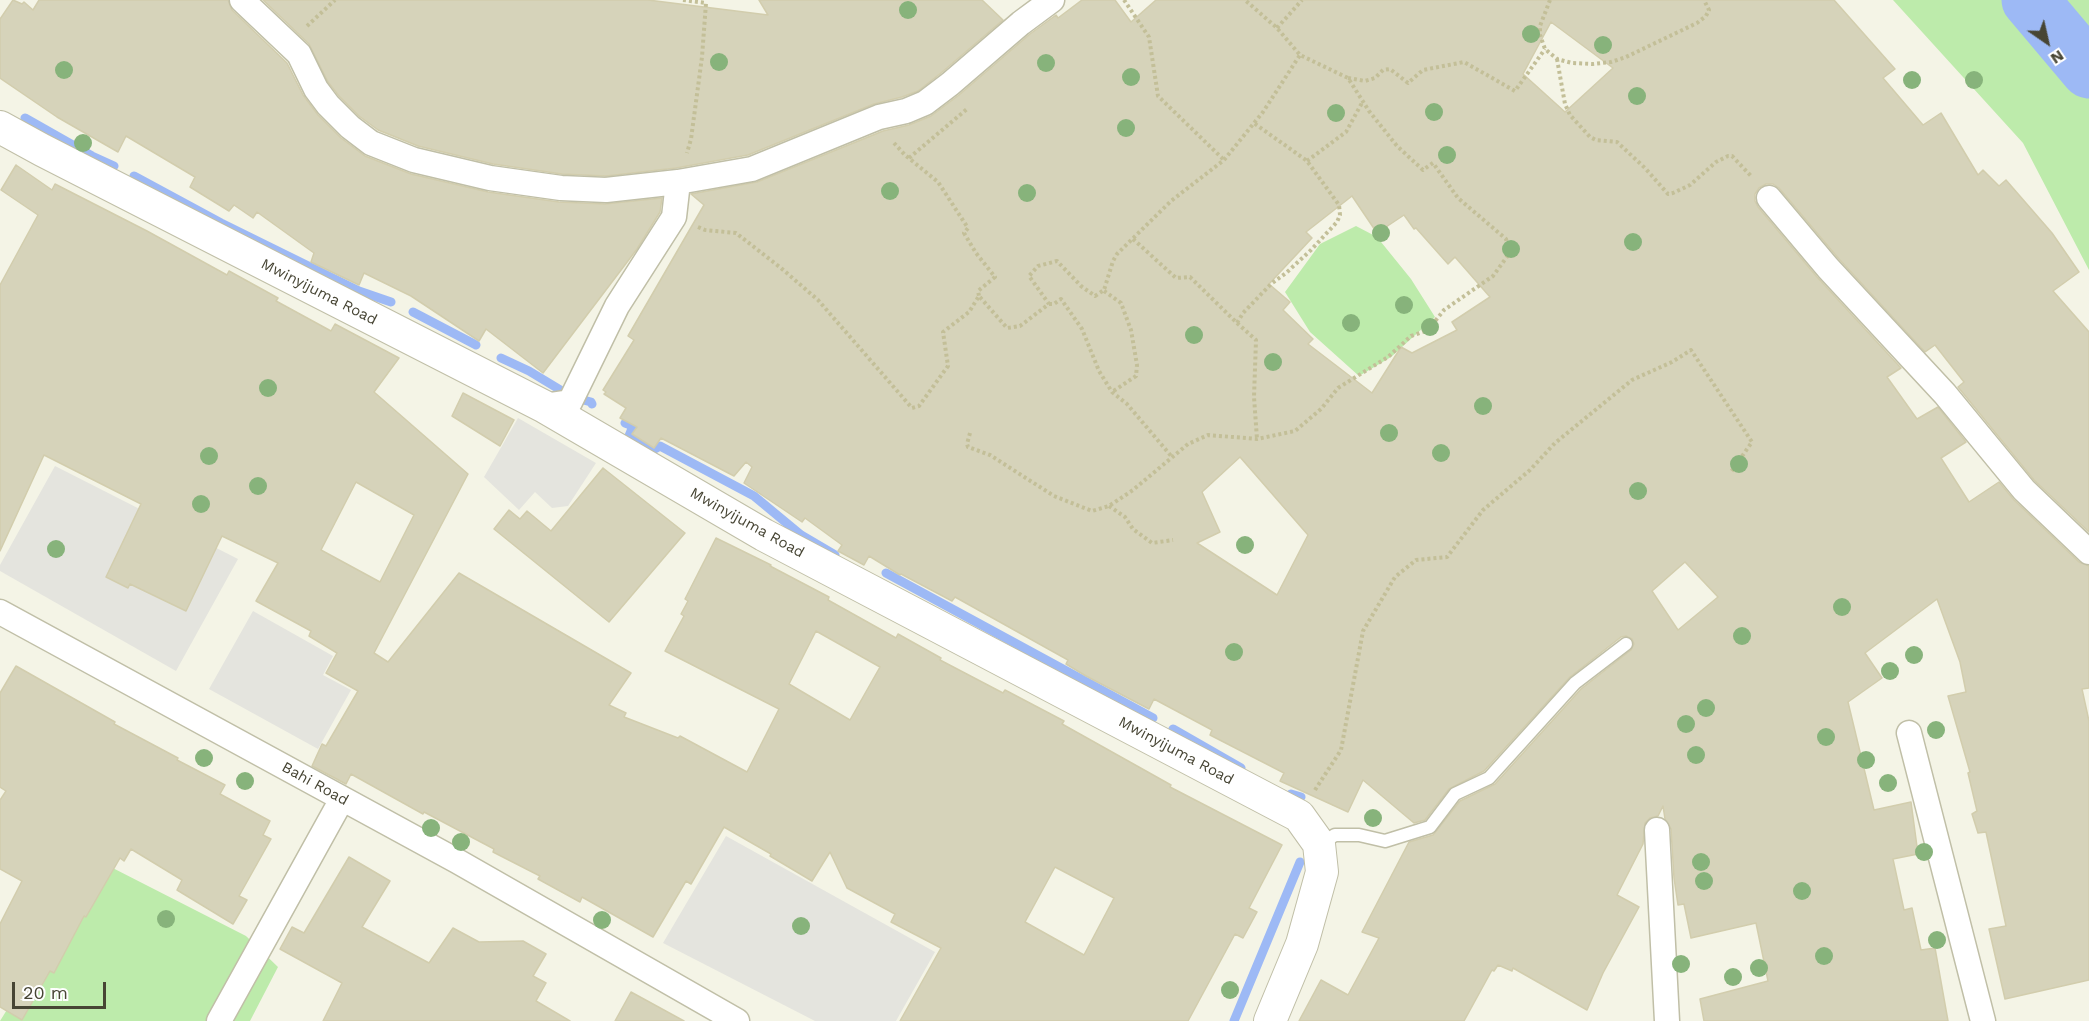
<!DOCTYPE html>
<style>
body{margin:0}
#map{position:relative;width:2089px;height:1021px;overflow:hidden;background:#f4f4e6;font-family:"Work Sans",sans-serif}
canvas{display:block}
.north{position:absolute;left:2017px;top:12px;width:60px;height:60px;-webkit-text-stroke:4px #fff;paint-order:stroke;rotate:146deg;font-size:16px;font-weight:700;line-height:24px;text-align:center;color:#474534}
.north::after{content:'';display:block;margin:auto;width:21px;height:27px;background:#474534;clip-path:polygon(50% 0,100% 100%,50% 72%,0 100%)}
.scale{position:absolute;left:12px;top:982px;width:94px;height:27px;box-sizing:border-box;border:3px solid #474534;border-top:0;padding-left:8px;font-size:18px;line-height:21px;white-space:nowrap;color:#474534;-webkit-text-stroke:4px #fff;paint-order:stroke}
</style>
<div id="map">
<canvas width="2089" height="1021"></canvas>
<div class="north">N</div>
<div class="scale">20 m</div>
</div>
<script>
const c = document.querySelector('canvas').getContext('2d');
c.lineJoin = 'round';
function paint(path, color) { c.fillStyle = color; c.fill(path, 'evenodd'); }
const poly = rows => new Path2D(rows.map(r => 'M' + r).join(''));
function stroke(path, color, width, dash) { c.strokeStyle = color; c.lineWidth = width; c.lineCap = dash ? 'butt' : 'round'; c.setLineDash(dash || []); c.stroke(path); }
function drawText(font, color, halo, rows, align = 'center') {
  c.font = font + ' "Work Sans",sans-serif'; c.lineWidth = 4.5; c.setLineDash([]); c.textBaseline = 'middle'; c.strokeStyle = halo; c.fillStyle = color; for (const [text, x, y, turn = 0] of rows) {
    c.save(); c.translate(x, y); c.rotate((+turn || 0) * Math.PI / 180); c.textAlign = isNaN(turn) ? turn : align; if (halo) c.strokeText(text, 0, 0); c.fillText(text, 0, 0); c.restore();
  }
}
paint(poly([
 [1893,0,2089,0,2089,270,2023,143],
 [1356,226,1377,237,1411,279,1435,317,1391,357,1359,376,1310,332,1285,292,1320,244],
 [99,861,246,936,278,967,250,1021,0,1021]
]), '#bdebab');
paint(poly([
 [518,418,596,463,568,506,552,508,535,492,519,510,484,477],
 [55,466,238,559,176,671,0,571,0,565],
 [253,611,333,656,323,675,351,690,318,749,209,689],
 [726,836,935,952,896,1021,815,1021,663,943]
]), '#e4e4de');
stroke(poly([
 [25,118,92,156,114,166],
 [134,176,221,223,359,291,391,302],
 [413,312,476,345],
 [501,358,529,371,572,397,591,402,592,404],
 [625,423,633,426,629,436,651,451,660,446,754,496,801,535,835,555],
 [886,573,1153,718],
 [1173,729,1241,768],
 [1291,794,1301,797],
 [1234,1021,1300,862]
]), '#9db9f5', 9);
stroke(poly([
 [2030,0,2089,70]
]), '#9db9f5', 57);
const building = poly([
 [13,0,22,4,24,2,33,10,39,0,228,0,232,10,287,63,303,95,318,115,341,138,365,156,411,174,488,192,559,202,605,204,662,198,660,212,637,249,543,373,486,329,479,341,411,296,364,273,359,285,311,262,314,253,257,212,253,218,234,205,229,211,190,187,195,177,126,136,118,152,57,117,0,78,0,19,13,0],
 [263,0,648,0,768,15,759,0,982,0,1003,20,941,73,918,91,902,97,874,104,748,155,676,168,606,176,562,174,493,164,418,146,378,130,359,116,339,96,328,82,309,44,263,0],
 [1082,0,1115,0,1131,22,1156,0,1834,0,1895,69,1883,78,1923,125,1941,113,1978,175,1983,170,1999,186,2006,180,2052,233,2079,272,2053,291,2089,332,2089,532,2034,480,1958,387,1964,382,1935,345,1925,352,1839,259,1779,188,1773,184,1766,184,1759,188,1755,194,1755,201,1758,207,1817,277,1901,368,1887,377,1917,419,1938,407,1966,442,1941,458,1969,502,1999,482,2014,500,2079,562,2089,566,2089,688,2082,689,2089,721,2089,980,2005,999,1989,929,2006,926,1986,832,1978,833,1972,814,1977,811,1968,773,1970,772,1948,696,1966,692,1960,662,1937,599,1865,653,1882,678,1848,702,1874,810,1911,802,1918,854,1893,859,1904,910,1912,908,1921,950,1935,948,1948,1021,1704,1021,1700,999,1768,981,1756,923,1691,938,1684,904,1678,905,1674,878,1671,829,1665,819,1663,806,1658,816,1650,818,1645,823,1643,844,1617,895,1639,907,1603,973,1587,1010,1513,968,1512,971,1498,965,1494,971,1492,970,1464,1021,1299,1021,1321,980,1348,995,1379,938,1362,932,1409,842,1433,835,1460,801,1495,784,1581,689,1631,650,1634,644,1632,639,1626,636,1621,637,1570,677,1484,771,1449,789,1425,820,1414,823,1363,780,1348,812,1280,781,1284,773,1210,735,1212,730,1154,699,1149,709,1086,676,1066,664,1068,660,955,597,952,601,901,574,900,575,869,556,864,565,838,551,842,545,805,518,802,522,744,483,752,467,746,462,734,476,661,438,654,448,632,434,637,427,620,418,626,408,604,394,606,392,603,390,634,340,628,336,704,205,691,194,757,182,883,131,909,125,931,116,959,95,1030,34,1056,15,1058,18,1082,0],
 [1551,22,1613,68,1565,112,1523,74,1551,22],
 [1352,196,1377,233,1404,215,1414,229,1416,228,1448,264,1455,257,1490,297,1452,322,1457,330,1412,353,1401,347,1372,393,1308,344,1313,339,1283,310,1290,302,1269,284,1312,238,1306,232,1352,196],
 [1240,457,1308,535,1277,595,1197,543,1220,532,1202,492,1240,457],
 [1685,562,1718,597,1678,630,1652,591,1685,562],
 [16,165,52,190,55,184,147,231,227,275,229,271,278,298,276,301,331,331,335,324,399,358,374,392,468,474,374,653,388,662,459,573,631,673,609,705,626,713,624,717,678,738,680,736,747,772,779,709,665,651,684,616,681,614,688,601,685,599,716,538,771,565,770,566,829,597,828,600,896,638,898,634,941,658,940,660,1003,693,1005,690,1064,721,1062,724,1171,785,1170,787,1282,845,1249,908,1257,912,1243,938,1235,934,1188,1021,900,1021,941,948,891,922,895,914,847,888,830,852,812,881,770,856,771,854,724,827,691,884,686,881,653,937,582,897,580,902,538,879,540,876,493,852,494,849,424,812,423,814,351,774,346,784,312,766,322,744,326,746,358,691,326,673,337,653,309,636,311,631,256,601,278,563,222,536,186,611,130,584,128,588,106,577,141,504,44,455,0,551,0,285,38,215,1,190,16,165],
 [356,482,414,515,380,582,321,550,356,482],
 [816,631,880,667,850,720,789,684,816,631],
 [1055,867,1114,898,1084,955,1025,922,1055,867],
 [463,393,514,420,500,446,452,416,463,393],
 [603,468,685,533,609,622,494,529,509,510,520,519,527,511,551,531,603,468],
 [16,666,115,722,114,724,178,758,177,760,225,785,220,794,270,821,263,835,271,839,239,896,247,900,233,924,177,890,182,880,131,849,124,861,120,858,86,917,84,916,54,973,50,971,22,1020,0,1007,0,924,22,881,0,869,0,800,6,791,0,787,0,693,16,666],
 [349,857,390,881,362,927,429,963,453,928,479,942,523,941,546,954,533,976,546,983,536,1001,570,1021,323,1021,342,983,280,949,292,927,304,933,349,857],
 [631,992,684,1021,615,1021,631,992]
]);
paint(building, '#d6d3ba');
stroke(building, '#d2cdad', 1.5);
const service = poly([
 [1320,844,1335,835,1359,835,1385,841,1430,827,1455,794,1489,778,1575,683,1626,644]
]);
const minor = poly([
 [242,0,299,54,316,89,328,105,350,127,371,143,414,160,490,178,561,188,606,190,678,182,752,169,879,117,906,111,925,103,950,84,1021,23,1052,0],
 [1769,198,1828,268,1945,394,2024,490,2089,552],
 [543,406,570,402,617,306,674,217,678,182],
 [0,612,457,861,737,1021],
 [1909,733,1983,1021],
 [1657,830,1667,1021],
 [219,1021,342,799]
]);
const tertiary = poly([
 [0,127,42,150,543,406,764,535,1299,816,1319,844,1322,872,1302,944,1270,1021]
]);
stroke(service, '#c0bfa7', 15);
stroke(minor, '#c0bfa7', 27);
stroke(tertiary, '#c0bfa7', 34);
stroke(poly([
 [683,0,706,3,702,57,691,139,687,153],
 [1124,0,1149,37,1158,96,1224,160],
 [1550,0,1540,26,1540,35,1545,49,1557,59,1572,63,1593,64,1611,62,1626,57,1697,23,1706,16,1709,10,1704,0],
 [307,26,335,0],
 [1277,28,1302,0],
 [1557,59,1565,104,1570,115,1590,137,1596,140,1617,142,1645,168,1668,194,1673,193,1690,185,1716,162,1728,156,1732,156,1752,177],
 [1348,78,1365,81,1375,78,1383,70,1390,69,1408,83,1423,70,1464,62,1515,91,1545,49],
 [894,143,905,155,938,182,968,228,964,233,976,253,995,277,978,291,979,296],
 [909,158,967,109],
 [1307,161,1346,132,1363,101],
 [698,227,705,230,736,233,781,268,818,300,912,408,919,406,948,366,943,332,969,312,979,296,1007,328,1020,326,1049,304,1029,276,1038,266,1057,261,1081,286,1095,296,1104,290,1113,261,1117,254,1171,201,1224,160,1263,112,1300,55],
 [1133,239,1176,278,1190,277,1237,323,1243,313,1271,284,1286,273,1311,250,1337,222,1340,215,1339,205,1307,161,1254,123],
 [1104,291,1121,303,1131,330,1137,365,1136,376,1112,392],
 [1049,304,1054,304,1061,299,1082,329,1099,371,1112,392,1127,404,1172,457],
 [1237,323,1256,340,1254,397,1257,439],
 [970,433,967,444,968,447,990,455,1054,496,1092,511,1109,506,1133,490,1188,444,1208,435,1257,439,1295,431,1321,409,1338,388,1388,357,1411,336,1428,330,1444,310,1493,276,1509,254,1506,239,1458,198,1433,163,1423,170,1397,146,1369,111,1348,78,1300,55,1277,28,1245,0],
 [1109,506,1125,517,1133,529,1152,543,1173,540],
 [1315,790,1341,750,1363,631,1395,577,1416,560,1447,557,1483,510,1530,470,1555,443,1632,380,1672,362,1691,350,1752,442,1731,472]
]), '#c3bf98', 4, [3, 3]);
stroke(service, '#fff', 12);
stroke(minor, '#fff', 24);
stroke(tertiary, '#fff', 32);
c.fillStyle = '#87b37b';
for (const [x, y] of [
 [908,10],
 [1531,34],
 [1603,45],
 [719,62],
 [1046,63],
 [64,70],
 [1131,77],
 [1912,80],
 [1974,80],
 [1637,96],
 [1434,112],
 [1336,113],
 [1126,128],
 [83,143],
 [1447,155],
 [890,191],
 [1027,193],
 [1381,233],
 [1633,242],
 [1511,249],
 [1404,305],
 [1351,323],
 [1430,327],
 [1194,335],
 [1273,362],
 [268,388],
 [1483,406],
 [1389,433],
 [1441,453],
 [209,456],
 [1739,464],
 [258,486],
 [1638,491],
 [201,504],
 [1245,545],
 [56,549],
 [1842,607],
 [1742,636],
 [1234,652],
 [1914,655],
 [1890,671],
 [1706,708],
 [1686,724],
 [1936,730],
 [1826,737],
 [1696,755],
 [204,758],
 [1866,760],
 [245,781],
 [1888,783],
 [1373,818],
 [431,828],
 [461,842],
 [1924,852],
 [1701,862],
 [1704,881],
 [1802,891],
 [166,919],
 [602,920],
 [801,926],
 [1937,940],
 [1824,956],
 [1681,964],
 [1759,968],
 [1733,977],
 [1230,990]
]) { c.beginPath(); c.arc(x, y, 9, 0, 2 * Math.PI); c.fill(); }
drawText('15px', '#474534', '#fff', [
 ["Mwinyijuma Road",319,292,27],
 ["Mwinyijuma Road",747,523,29],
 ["Mwinyijuma Road",1176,751,28],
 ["Bahi Road",315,784,29]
]);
</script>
